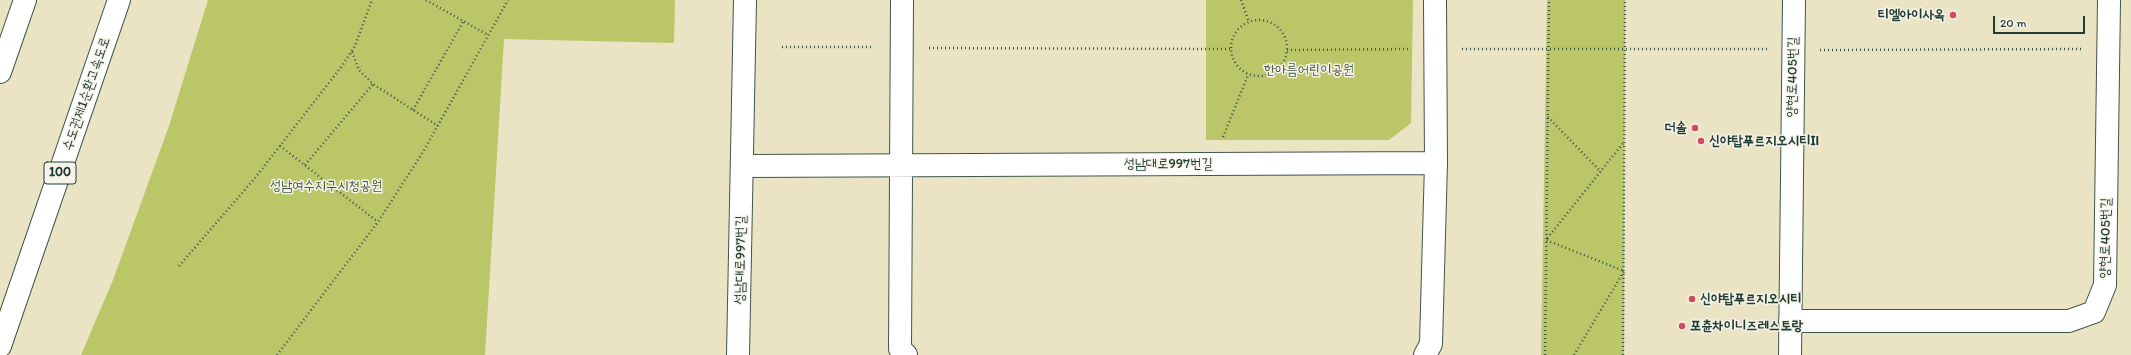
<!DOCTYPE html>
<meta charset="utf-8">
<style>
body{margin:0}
#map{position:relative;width:2131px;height:355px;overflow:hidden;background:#ebe4c4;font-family:Itim,sans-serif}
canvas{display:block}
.scale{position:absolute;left:1993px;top:16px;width:92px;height:18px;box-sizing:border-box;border:2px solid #1f3d34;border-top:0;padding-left:5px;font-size:12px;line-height:14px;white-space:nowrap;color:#1f3d34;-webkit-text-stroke:3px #f7f3e8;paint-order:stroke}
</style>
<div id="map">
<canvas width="2131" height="355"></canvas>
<div class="scale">20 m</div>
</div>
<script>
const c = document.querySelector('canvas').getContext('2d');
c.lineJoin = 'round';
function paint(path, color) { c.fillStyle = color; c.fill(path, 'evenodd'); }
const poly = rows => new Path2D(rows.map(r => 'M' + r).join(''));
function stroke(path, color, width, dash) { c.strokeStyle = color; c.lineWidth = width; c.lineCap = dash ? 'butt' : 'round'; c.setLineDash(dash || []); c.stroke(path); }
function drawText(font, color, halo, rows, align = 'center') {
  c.font = font + ' Itim,"Poor Story",sans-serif'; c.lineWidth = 3; c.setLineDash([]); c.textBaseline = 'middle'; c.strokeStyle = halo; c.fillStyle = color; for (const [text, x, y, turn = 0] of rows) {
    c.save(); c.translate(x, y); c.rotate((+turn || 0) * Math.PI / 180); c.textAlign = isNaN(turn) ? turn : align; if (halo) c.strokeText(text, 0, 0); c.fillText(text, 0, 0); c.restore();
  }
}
paint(poly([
 [208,0,675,0,674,43,504,39,485,355,81,355,113,280,169,126],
 [1206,0,1413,0,1411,123,1389,140,1206,140],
 [1547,0,1625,0,1624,355,1541,355]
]), '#bac668');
const minor = poly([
 [902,0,900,349,906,355],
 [743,166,1436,163],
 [1790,321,2069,321,2094,312,2105,285,2109,0],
 [738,355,745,0],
 [1425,355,1431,344,1436,163,1435,0],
 [1790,355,1794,0]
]);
const motorway = poly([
 [0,72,25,0],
 [0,346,119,0]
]);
stroke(minor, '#3e564a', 24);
stroke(motorway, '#3e564a', 24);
stroke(poly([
 [426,0,488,35],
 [1241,0,1249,22],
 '1231 48a28 28 0 1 1 56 0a28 28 0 1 1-56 0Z',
 [782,47,874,47],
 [929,48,1230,49],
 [1462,49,1767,49],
 [1287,50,1409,49],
 [1820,50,2081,49],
 [352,52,359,70,373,84,438,126],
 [413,110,463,22],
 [1548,117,1601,172],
 [1223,137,1248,75],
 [280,146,378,222],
 [305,165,373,84],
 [179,266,255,178,342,66,355,46,372,0],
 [277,355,378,222,423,152,508,0],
 [1545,355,1549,0],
 [1574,355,1624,271,1546,240,1624,142],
 [1623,355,1625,0]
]), '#3e564a', 2.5, [1, 3]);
stroke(minor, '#fff', 22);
stroke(motorway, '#fff', 22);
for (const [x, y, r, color] of [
 [1953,15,4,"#d1495b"],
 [1695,128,4,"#d1495b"],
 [1701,141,4,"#d1495b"],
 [1692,299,4,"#d1495b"],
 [1682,326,4,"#d1495b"]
]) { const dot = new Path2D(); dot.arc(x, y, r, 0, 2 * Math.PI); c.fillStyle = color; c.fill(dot); stroke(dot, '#f7f3e8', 1.5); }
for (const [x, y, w] of [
 [60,173,32]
]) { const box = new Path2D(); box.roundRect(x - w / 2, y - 11, w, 22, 3); c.fillStyle = '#f7f3e8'; c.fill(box); stroke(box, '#1f3d34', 1); }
drawText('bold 13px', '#1f3d34', null, [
 ["100",60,173]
]);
drawText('bold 14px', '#1f3d34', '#f7f3e8', [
 ["티엘아이사옥",1945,15,"right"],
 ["더솔",1687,128,"right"],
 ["신야탑푸르지오시티II",1709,141],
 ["신야탑푸르지오시티",1700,299],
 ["포츈차이니즈레스토랑",1690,326]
], 'left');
drawText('14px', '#3e583e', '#f7f3e8', [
 ["한아름어린이공원",1309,70],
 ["성남여수지구시청공원",326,186]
]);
drawText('14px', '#1f3d34', '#f7f3e8', [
 ["양현로405번길",1793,77,-89],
 ["수도권제1순환고속도로",87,94,-71],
 ["성남대로997번길",1168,164],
 ["양현로405번길",2106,238,-89],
 ["성남대로997번길",741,260,-89]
]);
</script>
